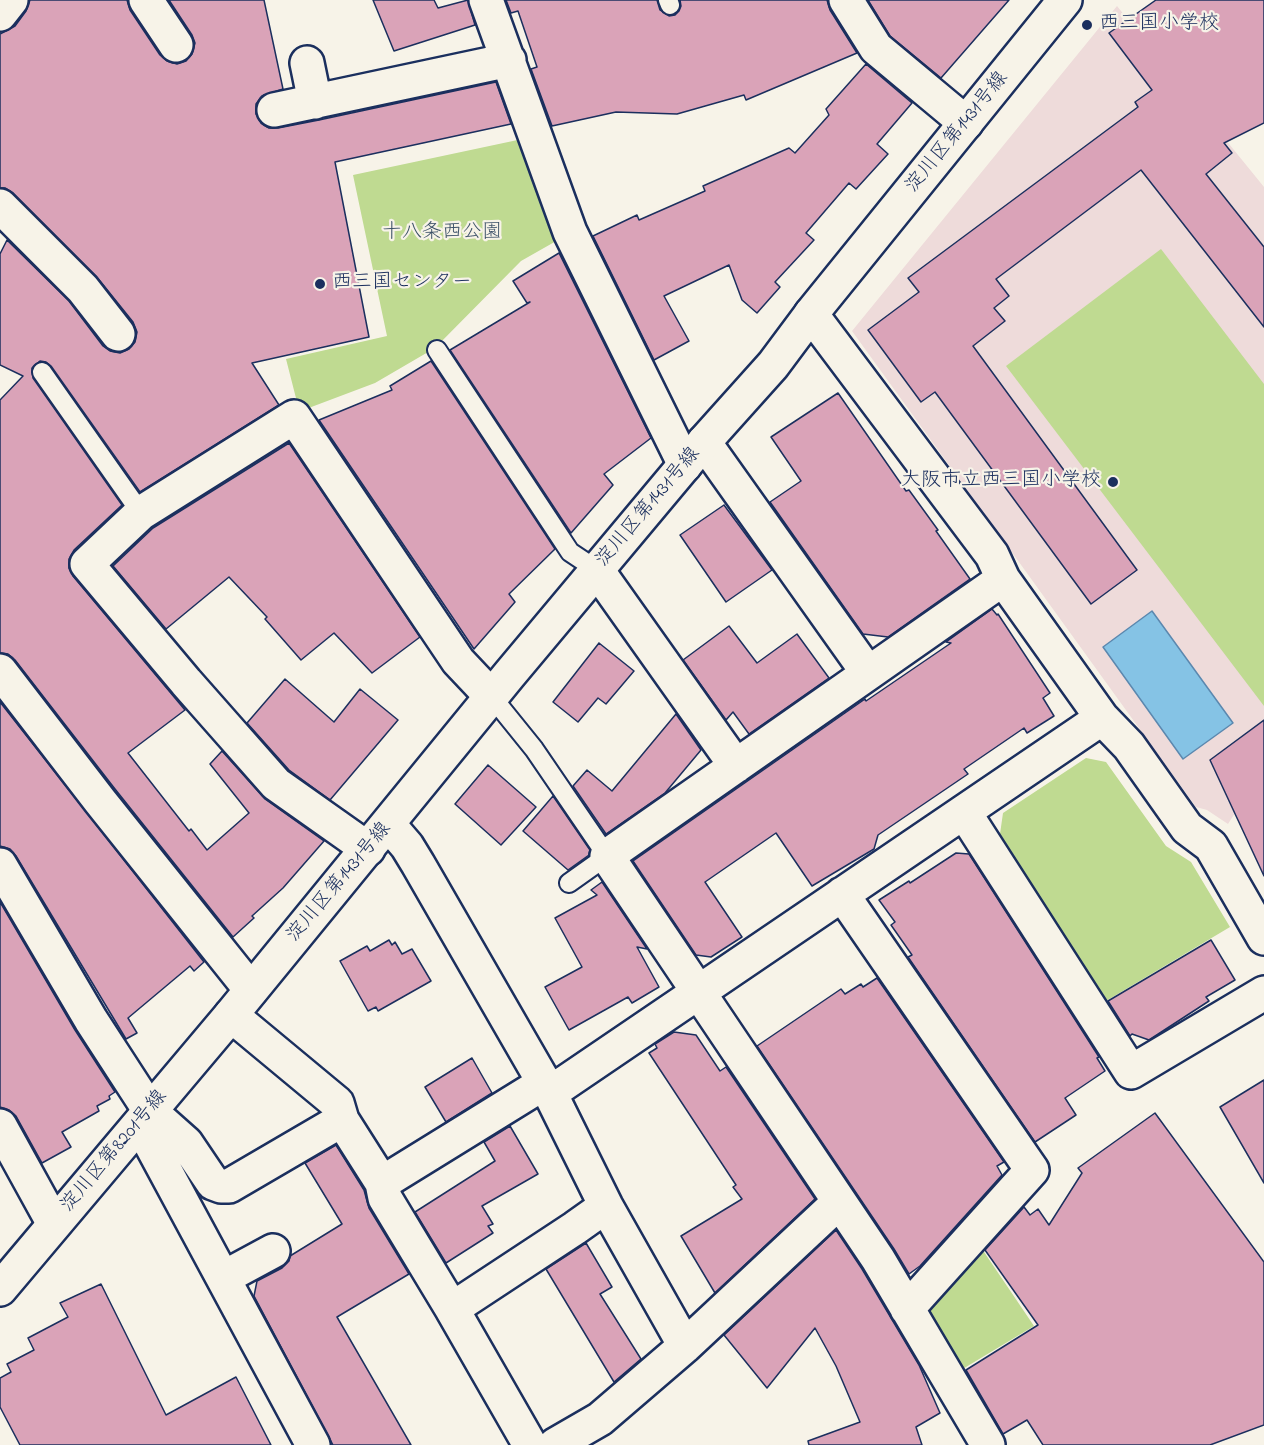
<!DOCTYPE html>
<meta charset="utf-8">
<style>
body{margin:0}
canvas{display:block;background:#f7f3e8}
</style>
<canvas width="1264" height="1445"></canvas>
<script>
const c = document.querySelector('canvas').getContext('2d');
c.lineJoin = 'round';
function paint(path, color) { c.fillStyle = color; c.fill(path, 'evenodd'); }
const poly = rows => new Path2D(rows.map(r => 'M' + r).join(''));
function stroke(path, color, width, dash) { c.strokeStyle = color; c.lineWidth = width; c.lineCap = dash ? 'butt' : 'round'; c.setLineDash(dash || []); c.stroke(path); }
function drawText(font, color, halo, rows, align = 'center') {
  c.font = font + ' "Indie Flower","Klee One",sans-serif'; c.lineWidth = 4.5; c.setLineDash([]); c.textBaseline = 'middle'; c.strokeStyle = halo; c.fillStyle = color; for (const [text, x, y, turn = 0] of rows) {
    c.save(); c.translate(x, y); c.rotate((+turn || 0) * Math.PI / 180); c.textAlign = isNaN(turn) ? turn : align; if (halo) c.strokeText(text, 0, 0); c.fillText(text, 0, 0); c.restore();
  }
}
paint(poly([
 [1117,6,1264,187,1264,800,1235,813,1228,824,1207,810,1196,807,852,331]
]), '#eedbda');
paint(poly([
 [527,138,558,240,521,261,435,348,375,383,306,409,297,402,286,359,387,336,353,175],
 [1161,249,1264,384,1264,706,1006,366],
 [1086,758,1106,762,1166,846,1191,862,1230,927,1106,1001,1000,834,1003,813],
 [982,1249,1034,1326,956,1373,926,1314,929,1306]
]), '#bfda91');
const water = poly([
 [1152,611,1233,723,1183,759,1103,647,1152,611]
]);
paint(water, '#85c3e5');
stroke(water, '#5b88af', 1.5);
const building = poly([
 [30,0,127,0,130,10,160,55,167,61,177,64,186,61,192,54,195,43,192,35,169,0,264,0,283,89,262,96,256,104,256,114,261,123,269,128,278,128,319,120,496,82,511,124,335,162,369,337,252,363,279,405,140,492,51,366,46,362,40,361,32,368,33,378,122,505,74,550,69,559,69,568,73,576,185,710,128,753,189,831,191,829,207,850,249,813,210,764,222,751,265,799,324,841,283,888,252,916,254,918,233,937,115,789,15,660,8,654,0,653,0,400,23,376,0,365,0,254,7,240,69,301,103,346,110,351,120,353,129,349,135,342,137,332,133,322,96,276,13,193,5,188,0,188,0,34,15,26,26,11,30,0],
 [373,0,434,0,438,8,468,0,475,25,394,51,373,0],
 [506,0,657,0,660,10,669,16,675,15,679,11,681,6,680,0,827,0,830,10,857,53,746,100,744,95,677,114,616,112,552,126,531,69,537,67,518,11,511,13,506,0],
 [868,0,1009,0,941,78,890,36,868,0],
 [1156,0,1264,0,1264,123,1224,143,1232,153,1206,174,1264,247,1264,327,1141,170,996,279,1009,296,994,308,1005,321,973,346,1137,570,1091,604,935,392,921,402,868,330,919,292,908,278,1138,107,1135,102,1152,90,1109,33,1156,0],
 [866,64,912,103,877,144,888,154,856,189,849,183,806,233,814,240,775,282,780,287,757,313,742,300,729,265,664,296,689,341,654,360,593,236,637,215,639,220,705,191,703,186,789,148,795,153,829,115,826,109,866,64],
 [559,253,651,438,604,474,613,485,571,533,450,350,530,302,527,303,513,281,559,253],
 [431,361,555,549,509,594,515,602,474,649,319,420,392,390,390,386,431,361],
 [838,393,906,491,909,490,938,530,936,531,970,579,888,637,863,634,770,502,801,481,771,437,838,393],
 [289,443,420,637,372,673,334,633,301,660,265,619,267,617,229,577,166,629,113,566,153,528,289,443],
 [724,505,772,570,726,602,680,535,724,505],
 [992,609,997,615,998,614,1050,693,1043,698,1054,716,1027,733,1024,728,964,769,968,774,878,835,874,849,812,886,776,833,705,882,742,937,711,957,696,955,633,861,865,699,866,701,951,643,946,642,992,609],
 [729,626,757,663,797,634,829,678,749,734,733,712,726,720,683,660,729,626],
 [599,643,634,671,606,704,598,698,578,722,553,702,599,643],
 [285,679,334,722,360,689,398,720,330,800,289,770,247,723,285,679],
 [0,702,204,962,194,971,190,966,128,1018,137,1033,126,1039,16,856,10,849,0,846,0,702],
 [676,714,701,750,665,793,606,834,573,786,587,770,612,791,676,714],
 [1264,720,1264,876,1210,760,1264,720],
 [488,765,536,807,501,845,455,804,488,765],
 [553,796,590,850,589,855,568,870,523,831,553,796],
 [956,853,969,854,1099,1057,1097,1058,1105,1071,1065,1098,1076,1115,1035,1142,908,957,912,955,891,925,895,922,879,900,909,881,910,883,956,853],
 [602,882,647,949,637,947,659,987,632,1003,628,997,569,1030,545,987,582,967,555,918,597,895,591,890,602,882],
 [0,902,75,1030,115,1092,109,1096,110,1099,97,1106,99,1111,62,1132,71,1147,42,1163,16,1116,9,1110,0,1107,0,902],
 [389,940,392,945,395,942,402,954,412,949,431,981,378,1011,376,1007,368,1011,340,961,367,946,370,951,389,940],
 [1211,940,1235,980,1206,997,1209,1001,1149,1040,1132,1034,1130,1036,1108,1001,1211,940],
 [877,978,1004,1162,997,1166,1002,1175,920,1266,909,1274,894,1249,757,1046,841,989,845,994,861,984,863,987,877,978],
 [674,1032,696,1035,720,1071,726,1067,815,1199,715,1293,681,1236,742,1199,733,1187,736,1185,649,1053,657,1048,655,1044,674,1032],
 [472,1058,492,1093,446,1122,425,1087,472,1058],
 [1264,1080,1264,1183,1220,1107,1264,1080],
 [1155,1113,1264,1262,1264,1425,1210,1445,1043,1445,1027,1420,1003,1434,966,1370,1038,1325,985,1250,1024,1207,1030,1215,1038,1209,1049,1225,1082,1173,1078,1168,1155,1113],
 [510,1126,538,1174,482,1206,493,1224,488,1226,493,1233,446,1263,415,1212,495,1161,484,1142,510,1126],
 [336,1145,364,1190,369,1208,409,1274,337,1317,411,1445,333,1445,254,1296,257,1281,282,1268,289,1261,290,1256,342,1224,305,1163,336,1145],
 [836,1230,862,1269,919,1365,940,1413,916,1427,922,1445,809,1445,808,1441,860,1422,836,1366,815,1328,767,1388,724,1335,836,1230],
 [586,1243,612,1287,600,1294,641,1359,614,1382,546,1269,586,1243],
 [101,1284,166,1415,236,1377,271,1445,20,1445,0,1407,0,1378,11,1372,7,1364,34,1350,28,1338,68,1317,60,1303,101,1284]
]);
paint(building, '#daa3b8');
stroke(building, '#1b2f5e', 1.5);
const service = poly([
 [668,0,670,5],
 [437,350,570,552,597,570],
 [42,372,141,513],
 [492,697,534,749,607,856,569,883]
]);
const minor = poly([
 [146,0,176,45],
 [486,0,570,232,685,465],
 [846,0,876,48,966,123],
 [0,14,11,0],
 [307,63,315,102],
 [274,110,509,60],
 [0,206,83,289,118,334],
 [811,314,992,555,1003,579,1102,718,1129,746,1187,828,1211,846,1264,938],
 [704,442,868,673],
 [597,570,736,766],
 [0,671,100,801,251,990],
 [964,812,1131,1072,1264,993],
 [389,825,407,846,418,864,550,1093,606,1206,685,1346],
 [368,849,276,784,186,682,87,564,141,513,294,417,458,661,492,697],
 [0,865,91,1020,150,1111,186,1143,213,1183,221,1186,229,1186,342,1120],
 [842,894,1032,1170,907,1309],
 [231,1015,337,1103,342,1120,382,1183,385,1198,452,1309,530,1445],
 [550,1093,1102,718],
 [140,1124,313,1445],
 [0,1126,54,1224],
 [382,1183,544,1083],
 [223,1278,273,1251],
 [452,1309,575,1228,606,1206],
 [555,1445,600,1419,685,1346,839,1202],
 [988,1445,878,1259,607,856,1003,579]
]);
const tertiary = poly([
 [0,1289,231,1015,509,675,704,442,773,365,811,314,1065,0]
]);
stroke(service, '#1b2f5e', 22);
stroke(minor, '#1b2f5e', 38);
stroke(tertiary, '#1b2f5e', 38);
stroke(service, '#f7f3e8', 18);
stroke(minor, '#f7f3e8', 33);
stroke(tertiary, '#f7f3e8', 33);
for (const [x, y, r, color] of [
 [1087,25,6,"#1b2f5e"],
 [320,284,6,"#1b2f5e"],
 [1113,482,6,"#1b2f5e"]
]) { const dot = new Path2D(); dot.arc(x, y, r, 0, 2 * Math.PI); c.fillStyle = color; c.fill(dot); stroke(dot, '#f7f3e8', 2); }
drawText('20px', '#1b2f5e', '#f7f3e8', [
 ["西三国小学校",1099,25],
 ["西三国センター",332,284],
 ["大阪市立西三国小学校",1101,482,"right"]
], 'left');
drawText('20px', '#1b2f5e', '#f7f3e8', [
 ["淀川区第1431号線",958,133,-51],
 ["淀川区第1431号線",649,508,-50],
 ["淀川区第1431号線",340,883,-50],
 ["淀川区第8201号線",115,1152,-50]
]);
drawText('20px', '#3c5168', '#f7f3e8', [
 ["十八条西公園",442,234]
]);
</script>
